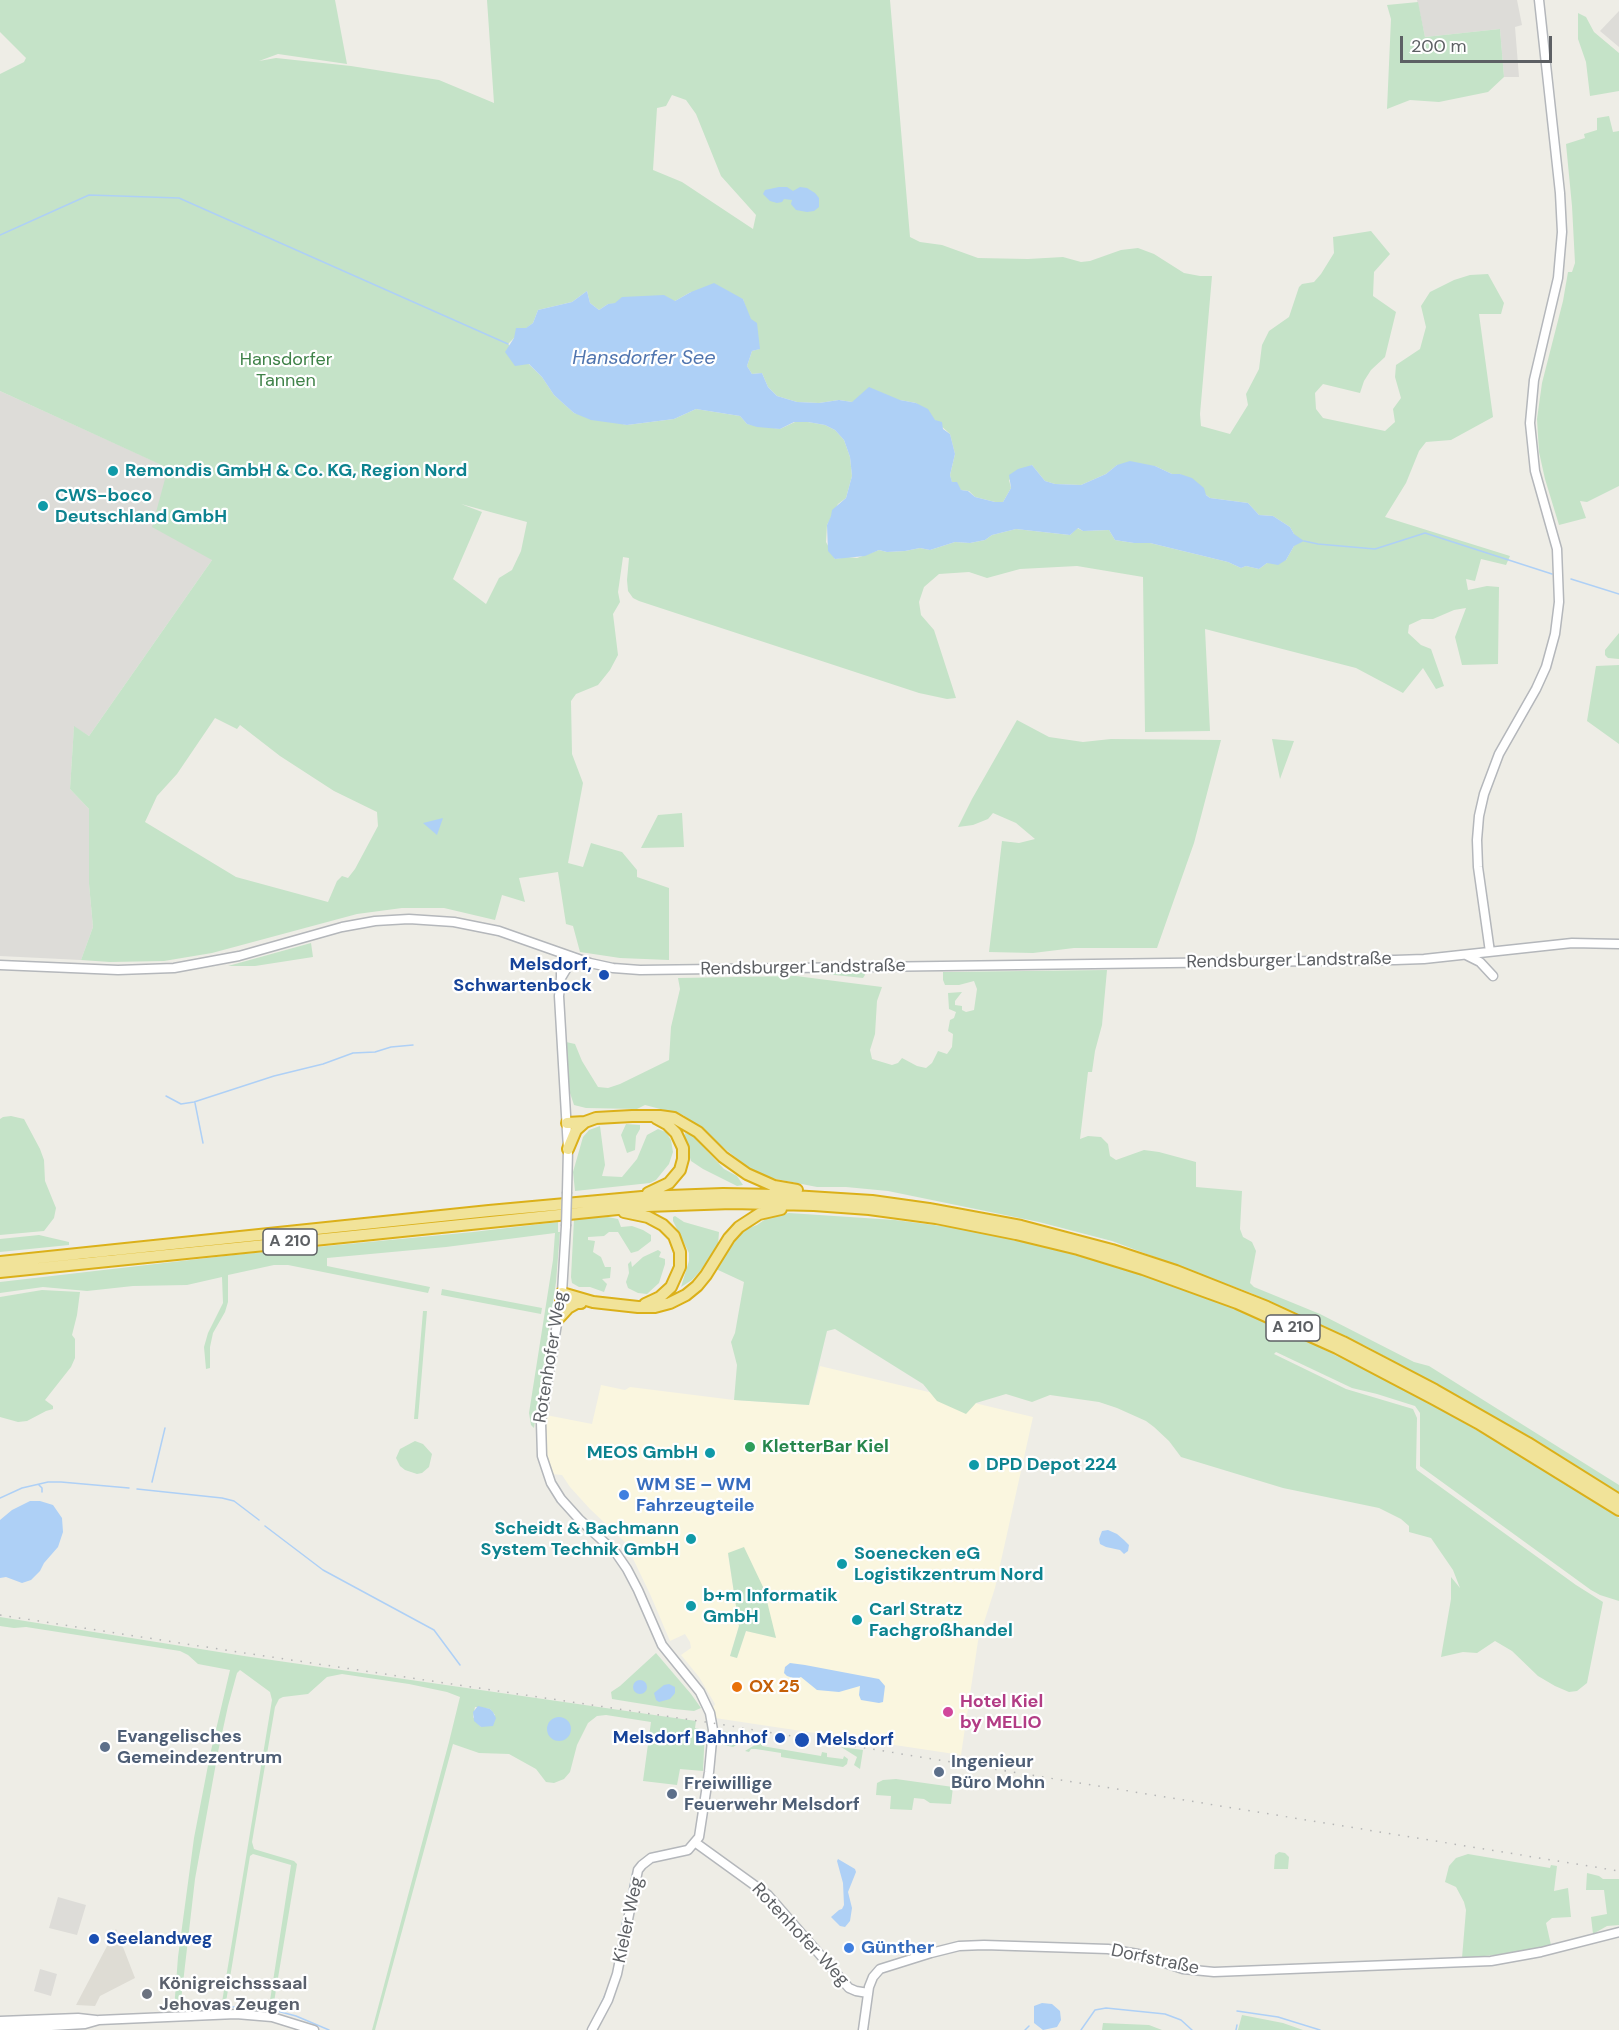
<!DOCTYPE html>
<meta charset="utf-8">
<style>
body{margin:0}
#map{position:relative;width:1619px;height:2030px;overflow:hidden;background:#eeede6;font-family:"DM Sans",sans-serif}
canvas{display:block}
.scale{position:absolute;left:1400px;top:36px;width:152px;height:27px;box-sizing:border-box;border:3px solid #5d6064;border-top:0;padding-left:8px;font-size:18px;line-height:21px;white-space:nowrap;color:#5d6064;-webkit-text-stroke:4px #fff;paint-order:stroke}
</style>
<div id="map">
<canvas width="1619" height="2030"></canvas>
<div class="scale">200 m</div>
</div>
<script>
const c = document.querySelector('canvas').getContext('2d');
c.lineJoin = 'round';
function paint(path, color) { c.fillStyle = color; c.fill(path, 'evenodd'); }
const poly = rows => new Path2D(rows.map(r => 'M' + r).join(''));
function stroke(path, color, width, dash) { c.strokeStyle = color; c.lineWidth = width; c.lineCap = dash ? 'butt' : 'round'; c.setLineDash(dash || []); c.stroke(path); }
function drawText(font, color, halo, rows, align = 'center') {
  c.font = font + ' "DM Sans",sans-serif'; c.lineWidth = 4.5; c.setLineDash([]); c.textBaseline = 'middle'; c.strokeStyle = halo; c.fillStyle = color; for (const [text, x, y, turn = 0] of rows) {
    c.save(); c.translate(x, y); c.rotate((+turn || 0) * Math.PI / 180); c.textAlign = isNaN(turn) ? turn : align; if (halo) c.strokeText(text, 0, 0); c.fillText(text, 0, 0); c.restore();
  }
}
paint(poly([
 [820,1366,1033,1417,995,1588,978,1641,961,1755,715,1718,712,1710,715,1704,699,1677,681,1655,691,1648,690,1642,685,1634,670,1641,650,1594,625,1542,590,1509,570,1487,562,1475,552,1474,545,1445,544,1427,546,1415,592,1424,601,1385,625,1390,630,1387,734,1400,809,1405],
 [728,1554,776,1637,746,1631,737,1658,730,1656,739,1626]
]), '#faf6df');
paint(poly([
 [1417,0,1517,0,1522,25,1515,27,1519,77,1504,77,1500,29,1425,37],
 [1619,11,1619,47,1600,31],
 [0,391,169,468,212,560,89,736,74,727,70,789,89,809,89,884,93,927,81,960,0,956],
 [58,1897,86,1905,77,1935,49,1928],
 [40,1969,57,1974,51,1996,34,1991]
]), '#dddcd8');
paint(poly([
 [116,1929,135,1978,100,1996,95,2006,76,2005]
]), '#dedcd4');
paint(poly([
 [0,0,335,0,347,64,278,54,259,61,276,58,351,66,439,80,494,103,487,0,890,0,910,237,920,242,942,245,978,258,1028,259,1063,257,1081,262,1090,261,1121,250,1138,248,1154,254,1184,273,1200,276,1212,276,1200,414,1201,426,1230,434,1248,405,1246,394,1259,369,1262,345,1269,331,1289,317,1299,287,1302,284,1314,282,1321,274,1334,253,1333,237,1371,231,1390,254,1374,272,1373,296,1396,312,1385,357,1371,370,1364,381,1360,393,1323,384,1315,393,1316,409,1323,418,1385,431,1395,422,1393,409,1401,398,1395,377,1396,365,1420,349,1426,327,1421,306,1430,292,1454,280,1470,275,1488,274,1504,303,1501,314,1479,314,1493,417,1451,440,1426,442,1419,451,1406,483,1385,517,1510,556,1506,565,1481,559,1475,581,1466,579,1468,590,1487,586,1499,587,1498,664,1462,665,1455,637,1466,608,1454,610,1433,619,1422,619,1409,625,1408,633,1421,645,1431,649,1444,686,1436,689,1423,668,1403,693,1356,668,1205,629,1210,731,1145,732,1143,577,1077,566,1020,569,987,578,969,572,939,574,924,587,919,602,921,615,934,630,956,698,947,699,919,693,639,601,633,598,628,591,627,580,629,558,623,557,618,592,620,602,613,614,618,655,610,670,598,685,576,694,571,701,572,754,583,783,568,863,583,867,591,843,622,852,637,870,637,877,669,888,669,960,620,958,580,952,573,926,566,924,558,872,519,878,525,902,502,895,495,920,444,908,402,908,357,914,212,953,164,961,110,962,81,960,93,927,89,884,89,809,70,789,74,726,89,736,212,560,152,527,168,468,0,391,0,74,24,62,26,58,0,32],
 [672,95,686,100,696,114,721,176,756,215,753,229,682,182,653,170,657,108,666,106],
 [587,291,590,303,599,310,608,304,675,301,691,292,743,299,759,349,752,351,747,366,752,374,762,373,768,387,777,396,797,402,819,403,839,400,852,402,900,400,916,403,950,434,955,454,950,475,952,483,961,490,969,491,975,497,995,502,1003,502,1011,488,1009,480,1023,469,1032,465,1045,481,1055,484,1081,485,1106,474,1117,465,1155,466,1172,474,1180,474,1210,498,1248,503,1259,515,1273,516,1290,527,1294,534,1294,546,1286,560,1267,563,1259,569,1246,566,1241,568,1228,562,1150,543,1134,543,1115,540,1109,530,1083,531,1077,528,1070,535,1016,529,992,535,985,540,970,543,955,542,930,550,920,548,905,551,887,552,879,550,857,558,847,557,835,559,826,542,827,525,838,504,846,498,852,476,850,457,844,440,835,430,825,425,808,422,795,422,780,429,747,424,740,416,696,409,674,419,627,425,574,413,554,395,542,377,508,344,514,338,533,323,538,310,572,302],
 [461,504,527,522,521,551,512,570,499,578,486,604,453,579,482,512],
 [215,718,237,729,240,725,280,756,334,791,377,812,378,826,355,869,348,878,342,876,337,881,328,902,236,877,145,822,157,796,177,774],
 [1418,2,1425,37,1500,29,1504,77,1488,92,1439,102,1410,100,1387,109,1391,19,1387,5],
 [1578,13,1586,17,1594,32,1619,53,1619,91,1590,96,1586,62,1578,39],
 [1609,116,1613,132,1619,131,1619,486,1587,502,1580,501,1586,518,1559,525,1545,479,1539,452,1537,419,1542,383,1563,301,1568,272,1572,272,1575,263,1572,206,1566,144,1585,138,1584,134,1597,130,1597,118],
 [1619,633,1619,659,1608,658,1605,655,1605,650],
 [1619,665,1619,744,1587,721,1596,666],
 [1017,720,1049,737,1083,742,1111,739,1221,740,1194,843,1157,948,1074,948,1033,953,989,952,1002,841,1019,843,1035,839,1016,823,993,813,988,819,973,825,958,827,972,799],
 [1272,739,1294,741,1280,779],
 [682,813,684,847,641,848,658,815],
 [311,943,313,957,255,966,228,966],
 [1107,970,1102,1025,1095,1051,1092,1072,1088,1072,1080,1139,1088,1136,1101,1137,1108,1144,1110,1156,1116,1160,1144,1150,1159,1152,1196,1162,1196,1187,1242,1191,1240,1229,1243,1237,1252,1242,1256,1251,1250,1283,1254,1287,1320,1314,1414,1362,1429,1366,1619,1485,1619,1493,1538,1441,1366,1346,1251,1293,1208,1277,1112,1241,1039,1222,888,1191,846,1187,817,1187,771,1178,750,1169,683,1115,645,1105,637,1109,586,1108,574,1105,569,1090,566,1042,575,1044,582,1061,598,1087,608,1088,620,1084,669,1060,671,1027,680,989,678,978,796,976,882,987,877,1001,875,1034,870,1050,872,1059,892,1065,898,1063,902,1058,917,1066,926,1068,932,1063,938,1051,947,1054,952,1047,953,1034,948,1031,950,1020,954,1018,956,1012,949,1009,948,993,962,992,955,1001,955,1005,962,1006,962,1010,966,1012,974,1010,977,989,974,981,959,985,945,985,943,980,943,972],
 [829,971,863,971,865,975,863,978,816,973],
 [11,1116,24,1119,40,1149,44,1160,45,1181,56,1208,54,1218,44,1231,0,1235,0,1119,3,1117],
 [626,1124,640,1125,640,1129,636,1136,635,1150,627,1153,621,1135],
 [600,1126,605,1165,602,1176,622,1177,637,1159,647,1135,658,1129,666,1132,671,1140,673,1152,669,1164,656,1180,650,1183,575,1191,573,1172,583,1137,589,1130],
 [685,1133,692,1135,724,1169,737,1176,743,1185,737,1186,703,1169,691,1161,684,1138],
 [789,1213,895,1220,957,1228,1060,1250,1149,1276,1199,1294,1276,1326,1410,1392,1508,1448,1559,1478,1619,1518,1619,1601,1600,1595,1591,1590,1420,1466,1420,1413,1415,1406,1377,1394,1352,1388,1276,1352,1274,1354,1346,1389,1413,1409,1417,1418,1416,1468,1417,1470,1576,1585,1603,1602,1587,1683,1577,1691,1569,1692,1555,1686,1538,1676,1512,1651,1495,1641,1477,1653,1463,1652,1441,1657,1451,1599,1451,1577,1460,1588,1453,1570,1431,1538,1409,1532,1409,1526,1401,1519,1379,1508,1283,1488,1181,1457,1169,1441,1154,1427,1146,1421,1117,1408,1099,1402,1050,1395,1032,1402,1006,1394,976,1403,966,1414,937,1401,923,1384,835,1329,827,1331,809,1405,734,1400,737,1365,731,1342,735,1333,744,1282,716,1269,733,1241,744,1230,757,1225,770,1216],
 [675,1216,684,1222,719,1232,718,1245,701,1270,692,1280,681,1287,689,1261,689,1253,673,1221,673,1217],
 [608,1217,618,1219,621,1227,632,1226,643,1230,651,1235,651,1241,638,1251,631,1253,618,1232,609,1232,604,1236,588,1237,588,1240,595,1241,593,1252,601,1257,605,1267,611,1267,610,1278,602,1279,607,1284,604,1292,590,1287,579,1287,572,1283,571,1277,574,1219],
 [558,1222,558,1232,560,1232,556,1282,534,1428,531,1425,529,1413,553,1260,555,1233,446,1247,327,1258,327,1266,430,1287,428,1293,288,1265,274,1265,228,1275,228,1302,225,1312,213,1333,210,1347,210,1368,206,1369,204,1347,208,1333,223,1303,222,1277,187,1285,133,1286,87,1291,43,1287,0,1293,0,1282,233,1255,473,1232],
 [39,1235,69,1242,69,1245,0,1252,0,1239],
 [658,1250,661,1252,659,1257,665,1259,665,1264,659,1283,647,1294,638,1293,628,1288,626,1282,629,1273,628,1264,631,1261,632,1267,643,1257],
 [442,1289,542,1308,541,1314,441,1295],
 [42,1290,80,1292,77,1315,72,1335,75,1339,75,1358,71,1367,45,1400,53,1406,53,1409,46,1411,27,1421,18,1422,0,1417,0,1297],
 [423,1311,427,1311,418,1419,414,1419],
 [415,1441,423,1444,432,1454,429,1467,422,1473,417,1474,405,1470,400,1466,396,1458,400,1449],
 [744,1547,764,1589,776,1638,746,1631,737,1658,730,1656,739,1626,728,1553],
 [0,1617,244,1656,696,1721,695,1728,705,1730,703,1771,680,1769,677,1785,643,1781,651,1722,606,1715,597,1716,588,1723,577,1745,570,1772,564,1779,554,1783,546,1782,536,1769,509,1754,479,1753,453,1744,375,2030,372,2030,449,1742,460,1697,447,1692,409,1684,342,1674,327,1677,308,1694,283,1697,279,1699,275,1707,252,1842,254,1849,257,1850,294,1861,297,1864,273,2008,269,2007,291,1865,253,1854,250,1856,226,2002,222,2002,272,1700,270,1692,240,1670,237,1673,228,1706,218,1752,195,1879,180,2009,174,2010,178,1957,194,1838,210,1755,230,1670,198,1664,188,1655,180,1651,26,1627,14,1628,0,1626],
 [475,1707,490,1709,495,1715,481,1727,473,1717],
 [656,1653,691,1694,701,1708,694,1711,674,1709,612,1699,611,1692,620,1686],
 [717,1731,739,1733,739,1735,756,1735,733,1747,719,1744,717,1740],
 [758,1743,762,1743,762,1746,821,1756,822,1752,827,1753,827,1757,843,1759,844,1756,848,1759,847,1764,843,1767,781,1757,781,1753,756,1749,751,1749,749,1752,745,1751],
 [841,1747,863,1750,860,1769,854,1765,857,1757],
 [896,1779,953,1787,951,1804,930,1803,924,1799,914,1798,912,1810,890,1809,891,1796,876,1795,877,1783,883,1780],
 [1279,1852,1285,1853,1289,1857,1288,1869,1274,1869,1275,1855],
 [1468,1854,1550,1868,1551,1865,1557,1866,1554,1891,1568,1888,1571,1917,1552,1918,1546,1923,1551,1945,1507,1954,1462,1958,1466,1910,1464,1902,1456,1887,1445,1882,1449,1866,1456,1858],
 [1587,1873,1599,1876,1603,1879,1619,1879,1619,1925,1607,1926,1593,1934,1591,1917,1607,1914,1604,1890,1586,1890],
 [1242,2015,1283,2023,1303,2030,1238,2030],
 [1103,2023,1149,2025,1162,2030,1102,2030]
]), '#c5e3c8');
paint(poly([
 [779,187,787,187,793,191,800,187,807,188,815,193,819,198,819,207,814,211,807,212,796,210,791,204,792,200,784,199,782,202,777,203,770,201,763,194,765,190],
 [714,283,743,299,751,319,757,323,760,349,752,351,747,366,752,374,762,373,768,387,777,396,797,402,819,403,839,400,852,402,869,387,900,400,916,403,928,409,935,420,942,422,943,429,950,434,955,454,950,475,952,482,957,482,961,490,968,491,975,497,995,502,1003,502,1011,488,1009,475,1018,469,1032,465,1045,481,1055,484,1081,485,1106,474,1117,465,1130,461,1155,466,1172,474,1180,474,1192,478,1204,488,1206,495,1210,498,1248,503,1259,515,1273,516,1290,527,1294,534,1304,541,1294,546,1286,560,1278,565,1267,563,1259,569,1246,566,1241,568,1228,562,1150,543,1134,543,1115,540,1109,530,1083,531,1078,528,1070,535,1016,529,992,535,985,540,970,543,955,542,930,550,920,548,905,551,887,552,879,550,865,556,835,559,828,551,827,525,831,516,832,510,846,498,852,476,850,457,844,440,835,430,825,425,808,422,794,422,780,429,757,427,747,424,740,416,696,409,674,419,627,425,591,420,574,413,565,405,554,395,542,377,529,364,515,366,505,352,514,338,516,328,526,328,533,323,538,310,572,302,587,291,590,303,599,310,608,304,615,303,622,297,664,295,675,301,691,292],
 [443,818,437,835,423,823],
 [30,1501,40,1501,53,1505,62,1518,63,1532,58,1547,44,1563,40,1571,31,1580,22,1583,6,1577,0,1578,0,1520,12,1510],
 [1108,1530,1117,1534,1124,1540,1129,1545,1128,1551,1124,1554,1120,1550,1106,1547,1100,1544,1099,1539,1102,1531],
 [790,1663,805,1665,879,1679,885,1686,883,1702,879,1703,861,1700,859,1695,860,1686,839,1692,817,1690,801,1677,796,1679,787,1676,784,1673,785,1667],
 '633 1687a7 7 0 1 1 14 0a7 7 0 1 1-14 0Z',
 [669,1684,675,1687,675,1693,670,1699,659,1702,656,1700,654,1693,664,1685],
 [478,1706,490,1709,493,1712,496,1718,493,1726,481,1727,474,1721,473,1712],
 '547 1729a12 12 0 1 1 24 0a12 12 0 1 1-24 0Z',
 [838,1859,855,1869,856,1872,848,1892,852,1908,850,1921,845,1927,840,1926,831,1917,839,1910,842,1909,844,1905,843,1883,837,1861],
 [1042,2003,1052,2004,1060,2011,1061,2020,1057,2027,1043,2030,1034,2023,1034,2006]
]), '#aed0f6');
stroke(poly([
 [0,235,89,195,179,198,508,344],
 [1304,541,1318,544,1375,549,1425,533,1552,574],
 [1571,579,1619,594],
 [166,1096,181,1104,194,1102,274,1076,323,1064,353,1053,375,1052,391,1047,413,1045],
 [195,1103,203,1143],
 [152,1482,165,1428],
 [39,1485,42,1488,42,1492],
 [137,1489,222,1498,234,1501,259,1520],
 [0,1498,22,1488,48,1482,61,1482,129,1488],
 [265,1526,323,1570,434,1630,460,1665],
 [625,1911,633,1872],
 [619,1944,623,1920],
 [600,2006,609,1986],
 [219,2007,244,2007,277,2011,296,2016,329,2030],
 [1237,2011,1278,2017,1320,2030],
 [1025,2030,1029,2026],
 [1081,2030,1095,2010,1106,2008,1165,2014,1181,2020,1192,2030],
 [1236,2030,1237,2025]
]), '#aed0f6', 1.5);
const secondary = poly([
 [1490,952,1478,867,1477,840,1479,816,1484,794,1499,754,1536,689,1546,667,1555,634,1559,602,1557,549,1535,471,1530,423,1534,380,1558,278,1562,232,1560,193,1539,0],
 [564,955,561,969,561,978,559,996,568,1149,567,1192],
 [1466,955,1480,962,1493,976],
 [0,965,118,970,174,968,239,956,342,927,375,921,409,919,454,922,499,931,590,963,613,968,640,970,1395,960,1424,959,1572,943,1619,944],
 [561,978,573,958],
 [566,1226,562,1293,541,1422,542,1456,551,1483,561,1499,579,1519,616,1553,627,1569,638,1590,662,1645,700,1692,710,1713,713,1730,709,1772,699,1837,688,1850,651,1858,642,1865,638,1870,617,1974,608,2000,592,2030],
 [696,1843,768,1895,849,1988,856,1991,868,1993],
 [0,2021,78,2018,96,2020],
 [0,2029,85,2024,99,2020,236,2014,272,2017,314,2030],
 [863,2030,869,1987,873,1977,880,1969,931,1953,959,1946,984,1945,1108,1949,1138,1954,1183,1969,1214,1972,1491,1961,1541,1952,1619,1932]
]);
const highway = poly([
 [567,1123,585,1122,596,1118,632,1116,660,1116,674,1118,698,1132,723,1157,747,1174,774,1186,797,1190],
 [568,1149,576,1130,585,1122],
 [648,1193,669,1183,680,1170,683,1159,683,1148,676,1133,667,1124,656,1118],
 [624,1212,648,1217,663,1225,674,1236,680,1252,680,1267,671,1287,660,1297,645,1304],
 [0,1262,489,1211,642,1197,723,1194,777,1195,872,1201,929,1209,1021,1226,1112,1250,1176,1271,1267,1307,1343,1342,1435,1390,1528,1443,1619,1500],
 [0,1272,647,1206,732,1203,814,1205,869,1209,936,1218,1016,1234,1078,1249,1143,1269,1237,1303,1337,1348,1434,1399,1478,1423,1619,1510],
 [562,1293,593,1302,638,1307,655,1307,670,1303,686,1295,697,1286,706,1275,729,1238,739,1227,759,1214,781,1209],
 [561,1301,581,1303],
 [557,1320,568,1308,577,1303]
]);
stroke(secondary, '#b4b7bb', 11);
stroke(highway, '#dbb019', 14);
stroke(secondary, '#fff', 8);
stroke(highway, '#f1e399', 10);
stroke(poly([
 [0,1615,238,1652,712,1723,1619,1871]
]), '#b5b6b6', 1.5, [1.5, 8]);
const secondaryBridge = poly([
 [566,1226,567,1192]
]);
stroke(secondaryBridge, '#b4b7bb', 11, []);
stroke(secondaryBridge, '#fff', 8);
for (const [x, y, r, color] of [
 [113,471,6,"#0f9aa8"],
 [43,506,6,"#0f9aa8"],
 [604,975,6,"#1a4fb4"],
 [750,1447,6,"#2e9e5b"],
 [710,1453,6,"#0f9aa8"],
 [974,1465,6,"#0f9aa8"],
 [624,1495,6,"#3f7fe0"],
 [691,1539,6,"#0f9aa8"],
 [842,1564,6,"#0f9aa8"],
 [691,1606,6,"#0f9aa8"],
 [857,1620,6,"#0f9aa8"],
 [737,1687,6,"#e8710a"],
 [948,1712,6,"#d1479c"],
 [780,1738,6,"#1a4fb4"],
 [802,1740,8,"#1a4fb4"],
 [105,1747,6,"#5c6f8a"],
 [939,1772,6,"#5c6f8a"],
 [672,1794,6,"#5c6f8a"],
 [94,1939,6,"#1a4fb4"],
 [849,1948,6,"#3f7fe0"],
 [147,1994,6,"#6b7280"]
]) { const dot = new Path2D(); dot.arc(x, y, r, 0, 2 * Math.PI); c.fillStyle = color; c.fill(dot); stroke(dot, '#fff', 2); }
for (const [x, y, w] of [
 [290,1242,54],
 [1293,1328,54]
]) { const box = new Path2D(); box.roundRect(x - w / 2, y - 13, w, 26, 4.5); c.fillStyle = '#fff'; c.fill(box); stroke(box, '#5d6064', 1.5); }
drawText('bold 16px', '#5d6064', null, [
 ["A 210",290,1242],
 ["A 210",1293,1328]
]);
drawText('18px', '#3f8248', '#fff', [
 ["Hansdorfer",286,360],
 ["Tannen",286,381]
]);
drawText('bold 18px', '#0d838f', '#fff', [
 ["Remondis GmbH & Co. KG, Region Nord",125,471],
 ["CWS-boco",55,496],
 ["Deutschland GmbH",55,517],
 ["MEOS GmbH",698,1453,"right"],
 ["DPD Depot 224",986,1465],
 ["Scheidt & Bachmann",679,1529,"right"],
 ["System Technik GmbH",679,1550,"right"],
 ["Soenecken eG",854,1554],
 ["Logistikzentrum Nord",854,1575],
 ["b+m Informatik",703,1596],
 ["GmbH",703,1617],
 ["Carl Stratz",869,1610],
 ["Fachgroßhandel",869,1631]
], 'left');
drawText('18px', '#5d6064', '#fff', [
 ["Rendsburger Landstraße",1289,961,-1],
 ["Rendsburger Landstraße",803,968,-1],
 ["Rotenhofer Weg",551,1357,-81],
 ["Kieler Weg",629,1920,-78],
 ["Rotenhofer Weg",800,1935,47],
 ["Dorfstraße",1155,1960,12]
]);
drawText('bold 18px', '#164399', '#fff', [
 ["Melsdorf,",592,965],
 ["Schwartenbock",592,986],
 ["Melsdorf Bahnhof",768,1738],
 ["Melsdorf",816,1740,"left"],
 ["Seelandweg",106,1939,"left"]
], 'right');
drawText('bold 18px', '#27864d', '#fff', [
 ["KletterBar Kiel",762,1447]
], 'left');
drawText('bold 18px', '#366cbe', '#fff', [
 ["WM SE – WM",636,1485],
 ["Fahrzeugteile",636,1506],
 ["Günther",861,1948]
], 'left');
drawText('bold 18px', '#c56008', '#fff', [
 ["OX 25",749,1687]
], 'left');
drawText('bold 18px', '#b23c85', '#fff', [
 ["Hotel Kiel",960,1702],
 ["by MELIO",960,1723]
], 'left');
drawText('bold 18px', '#4e5e75', '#fff', [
 ["Evangelisches",117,1737],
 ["Gemeindezentrum",117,1758],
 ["Ingenieur",951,1762],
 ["Büro Mohn",951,1783],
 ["Freiwillige",684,1784],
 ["Feuerwehr Melsdorf",684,1805]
], 'left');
drawText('bold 18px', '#5b616d', '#fff', [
 ["Königreichsssaal",159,1984],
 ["Jehovas Zeugen",159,2005]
], 'left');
drawText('italic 20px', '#5075af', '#fff', [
 ["Hansdorfer See",644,359]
]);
</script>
